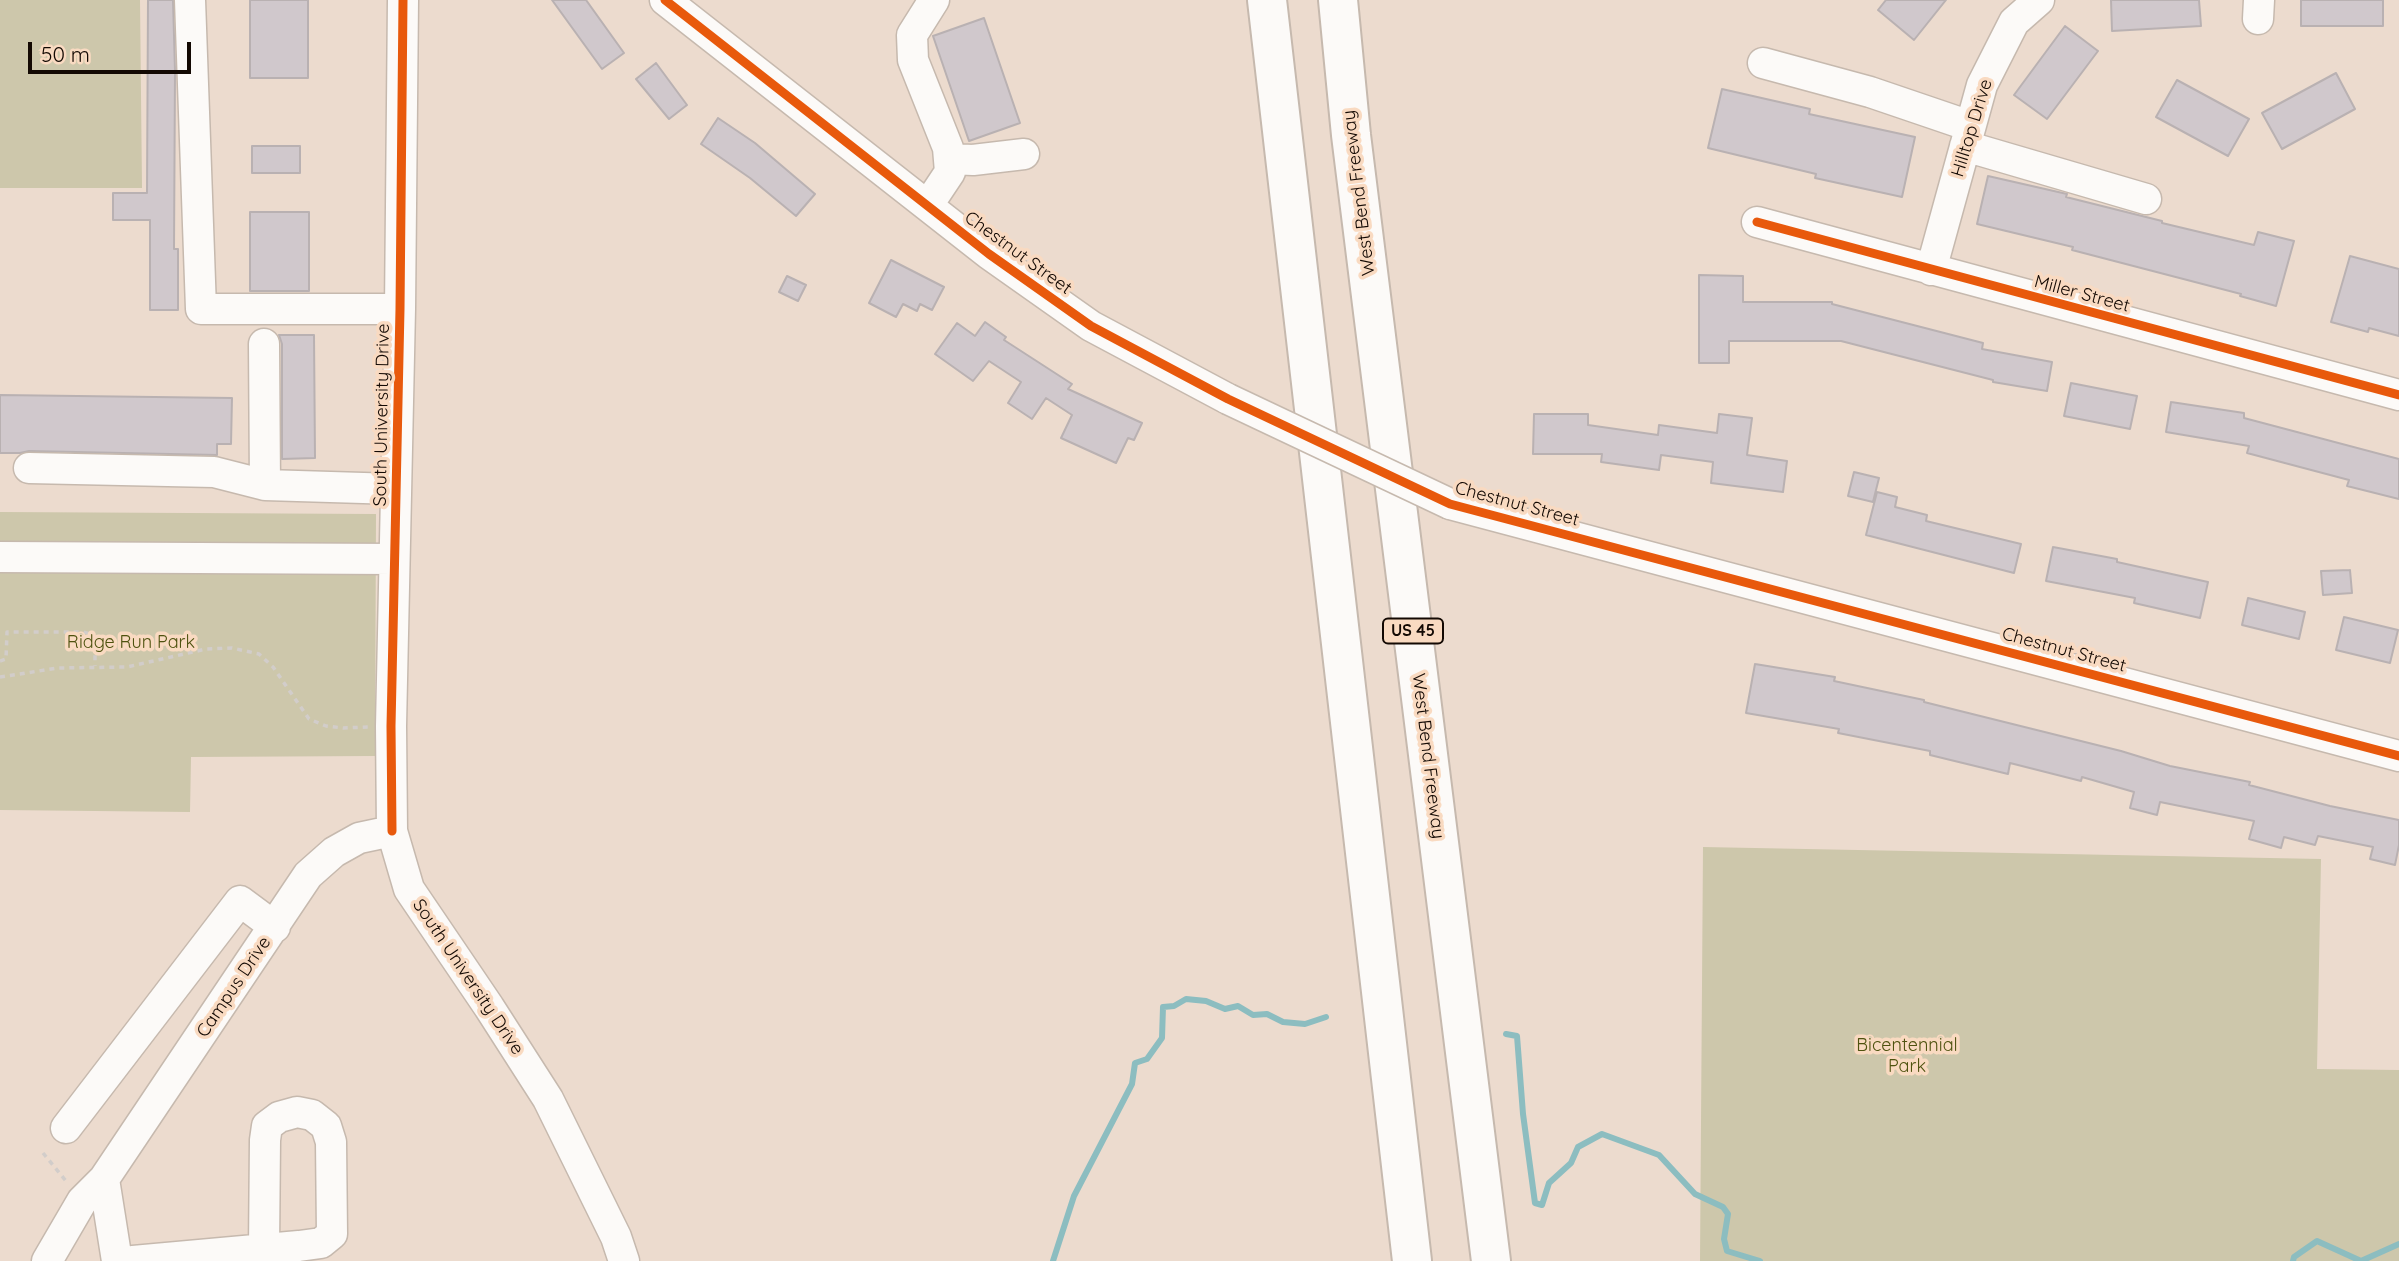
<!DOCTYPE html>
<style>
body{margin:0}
#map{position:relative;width:2399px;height:1261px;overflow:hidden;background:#ecdbce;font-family:Quicksand,sans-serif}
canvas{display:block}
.scale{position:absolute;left:28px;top:42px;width:163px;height:32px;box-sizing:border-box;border:4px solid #130903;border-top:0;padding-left:9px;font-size:21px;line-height:24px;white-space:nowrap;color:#130903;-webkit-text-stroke:5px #f9dac1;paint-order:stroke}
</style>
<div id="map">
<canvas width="2399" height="1261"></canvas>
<div class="scale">50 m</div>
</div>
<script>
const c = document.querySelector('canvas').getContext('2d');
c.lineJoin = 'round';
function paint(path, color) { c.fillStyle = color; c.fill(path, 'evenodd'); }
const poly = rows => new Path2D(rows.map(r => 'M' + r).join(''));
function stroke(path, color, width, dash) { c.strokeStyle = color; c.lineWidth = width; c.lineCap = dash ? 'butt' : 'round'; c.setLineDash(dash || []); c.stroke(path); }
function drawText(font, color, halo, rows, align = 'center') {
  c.font = font + ' Quicksand,sans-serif'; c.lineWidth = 7; c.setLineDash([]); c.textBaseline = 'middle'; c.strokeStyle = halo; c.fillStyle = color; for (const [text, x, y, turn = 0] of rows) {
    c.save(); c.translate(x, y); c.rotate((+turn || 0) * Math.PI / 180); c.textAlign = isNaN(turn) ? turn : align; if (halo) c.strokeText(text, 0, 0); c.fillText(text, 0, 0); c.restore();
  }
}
paint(poly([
 [0,0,140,0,142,188,0,188],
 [0,512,376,514,375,756,191,757,190,812,0,810],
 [1703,847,2321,859,2317,1069,2399,1070,2399,1261,1700,1261]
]), '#cdc7ab');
stroke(poly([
 [1506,1034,1517,1036,1523,1114,1535,1203,1542,1205,1549,1183,1571,1163,1578,1147,1602,1134,1659,1155,1695,1194,1723,1207,1728,1214,1724,1239,1727,1251,1760,1261],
 [1053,1261,1074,1196,1132,1084,1135,1063,1147,1059,1162,1038,1163,1007,1174,1006,1186,999,1206,1001,1225,1009,1238,1006,1253,1015,1267,1014,1283,1022,1305,1024,1326,1017],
 [2293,1261,2294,1257,2317,1241,2361,1261,2399,1244]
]), '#8cbdc0', 6);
const building = poly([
 [148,0,173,0,175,71,174,249,178,249,178,310,150,310,150,220,113,220,113,193,147,193,148,0],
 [250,0,308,0,308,78,250,78,250,0],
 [552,0,586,0,624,53,602,69,552,0],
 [1886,0,1946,0,1914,40,1878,10,1886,0],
 [2111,0,2199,0,2201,26,2112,31,2111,0],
 [2301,0,2383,0,2383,26,2301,26,2301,0],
 [984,18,1020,123,969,141,933,36,984,18],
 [2065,26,2098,51,2047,119,2014,95,2065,26],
 [656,63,687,105,669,119,636,79,656,63],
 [2336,73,2355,109,2282,149,2262,113,2336,73],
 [2177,80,2249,119,2228,156,2156,117,2177,80],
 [1722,89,1810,109,1809,114,1915,137,1902,197,1815,178,1816,174,1708,148,1722,89],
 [718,118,755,143,815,194,796,216,750,178,701,144,718,118],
 [252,146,300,146,300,173,252,173,252,146],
 [1988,176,2067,194,2066,197,2162,221,2162,223,2254,245,2258,232,2294,241,2276,306,2240,296,2241,294,2072,250,2073,247,1977,224,1988,176],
 [250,212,309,212,309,291,250,291,250,212],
 [2350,256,2399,269,2399,336,2369,328,2368,332,2331,322,2350,256],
 [891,260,944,287,932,310,920,304,917,311,903,304,896,317,869,303,891,260],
 [1699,275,1743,276,1743,302,1832,302,1832,304,1983,343,1982,349,2052,362,2047,391,1993,382,1993,380,1841,341,1729,341,1729,363,1699,363,1699,275],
 [787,276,806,285,798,301,779,292,787,276],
 [985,322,1006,337,1004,340,1072,384,1068,389,1142,423,1134,440,1128,438,1116,463,1061,438,1072,415,1046,398,1032,419,1008,403,1021,382,989,361,973,381,935,354,957,323,975,336,985,322],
 [279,335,314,335,315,458,282,459,282,344,279,335],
 [2071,383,2137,396,2130,429,2064,416,2071,383],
 [0,395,232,398,231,444,217,444,217,455,29,451,20,453,0,453,0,395],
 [2171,402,2244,413,2244,418,2399,459,2399,499,2347,486,2349,480,2247,453,2249,446,2166,432,2171,402],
 [1534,414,1588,414,1588,425,1658,435,1659,425,1717,433,1719,414,1752,418,1747,455,1787,461,1783,492,1711,483,1713,462,1661,455,1659,470,1601,462,1602,454,1533,454,1534,414],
 [1854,472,1879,478,1873,502,1848,496,1854,472],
 [1877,492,1897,497,1895,507,1927,515,1926,521,2021,544,2014,573,1866,535,1877,492],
 [2053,547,2117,559,2117,562,2208,582,2200,618,2134,603,2135,598,2046,581,2053,547],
 [2350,570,2352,593,2323,595,2321,571,2350,570],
 [2248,598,2305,612,2299,639,2242,625,2248,598],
 [2344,617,2398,630,2390,663,2336,650,2344,617],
 [1755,664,1835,677,1834,681,1924,700,1924,702,2121,751,2170,766,2250,782,2249,785,2330,806,2399,820,2399,845,2395,865,2370,859,2373,847,2318,836,2315,845,2284,837,2281,848,2249,839,2254,821,2160,802,2157,815,2130,808,2134,792,2082,777,2081,781,2010,763,2008,774,1930,755,1930,751,1838,733,1839,729,1746,713,1755,664]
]);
paint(building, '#d0c8cc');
stroke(building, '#b9b1b2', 2);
const minor = poly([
 [190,0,201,309,400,309],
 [403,0,400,309,391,726,392,831,409,889,489,1007,548,1099,616,1237,624,1261],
 [665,0,989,254,1091,326,1228,399],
 [2258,19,2259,0],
 [1763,63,1870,92,1970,126],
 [1965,146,2146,199],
 [949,159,973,160,1024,154],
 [928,205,950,172,948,148,913,60,912,35,934,0],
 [1757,222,2399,395],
 [1931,270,1982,85,2014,22,2039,0],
 [264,344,265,485],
 [29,468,214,472,265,485,396,489],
 [1450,504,2399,756],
 [0,557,394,559],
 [66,1128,240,901,275,927],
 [104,1179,117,1261],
 [47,1261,82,1201,104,1179,308,875,334,852,359,838,392,831],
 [133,1261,299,1246,321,1243,332,1234,331,1142,326,1126,312,1115,297,1112,279,1117,267,1126,265,1140,264,1249]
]);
const highway = poly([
 [1267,0,1412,1261],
 [1338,0,1351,135,1491,1261]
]);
stroke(minor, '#c6b9ae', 33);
stroke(highway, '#c6b9ae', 42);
stroke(poly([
 [0,661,6,659,7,632,83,632,91,634,95,640,95,666],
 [0,677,58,668,127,667,206,649,232,648,259,654,273,667,309,719,326,726,343,728,368,727],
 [43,1153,66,1181]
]), '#d2cdca', 3.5, [5, 5]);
stroke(minor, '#fcfaf8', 30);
stroke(highway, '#fcfaf8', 38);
const minorBridge = poly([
 [1228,399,1450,504]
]);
stroke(minorBridge, '#c6b9ae', 33, []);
stroke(minorBridge, '#fcfaf8', 30);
stroke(poly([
 [665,0,989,254,1091,326,1228,399,1450,504,2399,756],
 [1757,222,2399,395],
 [392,831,391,726,400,309,403,0]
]), '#e8590c', 9);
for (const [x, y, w] of [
 [1413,631,60]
]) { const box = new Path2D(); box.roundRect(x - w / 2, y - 12.5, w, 25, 5); c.fillStyle = '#f9dac1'; c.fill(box); stroke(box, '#130903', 2); }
drawText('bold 16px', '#130903', null, [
 ["US 45",1413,631]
]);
drawText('18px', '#130903', '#f9dac1', [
 ["Hilltop Drive",1972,128,-73],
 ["West Bend Freeway",1359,193,-97],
 ["Chestnut Street",1018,253,36],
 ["Miller Street",2082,294,15],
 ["South University Drive",382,415,-89],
 ["Chestnut Street",1517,504,15],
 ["Chestnut Street",2064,650,15],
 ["West Bend Freeway",1428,756,83],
 ["South University Drive",468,977,56],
 ["Campus Drive",234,987,-56]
]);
drawText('18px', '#4e520f', '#f9dac1', [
 ["Ridge Run Park",131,643],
 ["Bicentennial",1907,1046],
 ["Park",1907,1067]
]);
</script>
